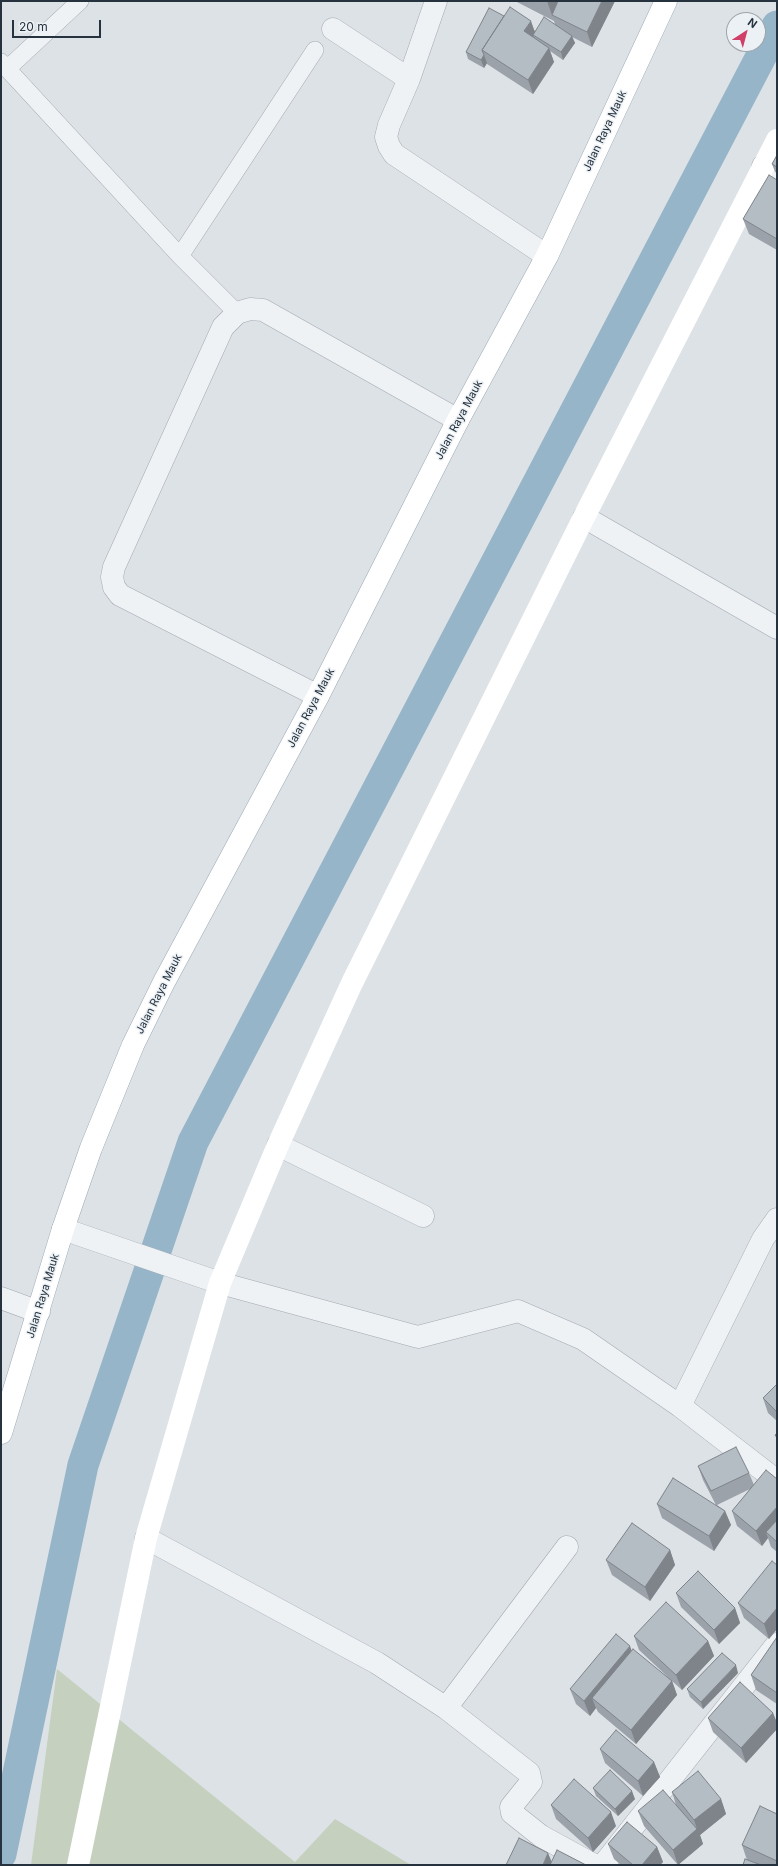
<!DOCTYPE html>
<style>
body{margin:0}
#map{position:relative;width:778px;height:1866px;overflow:hidden;background:#dde2e7;font-family:Inter,sans-serif}
canvas{display:block}
.frame{position:absolute;inset:0;border:2px solid #26323d;pointer-events:none}
.north{position:absolute;left:726px;top:12px;width:40px;height:40px;box-sizing:border-box;background:#ecf1f5;border:1px solid #9da5ab;border-radius:50%;rotate:36deg;font-size:11px;font-weight:700;line-height:16px;text-align:center;color:#26323d}
.north::after{content:'';display:block;margin:auto;width:14px;height:18px;background:#cf3f67;clip-path:polygon(50% 0,100% 100%,50% 72%,0 100%)}
.scale{position:absolute;left:12px;top:20px;width:89px;height:18px;box-sizing:border-box;border:2px solid #26323d;border-top:0;padding-left:5px;font-size:12px;line-height:14px;white-space:nowrap;color:#26323d;-webkit-text-stroke:3px #ecf1f5;paint-order:stroke}
</style>
<div id="map">
<canvas width="778" height="1866"></canvas>
<div class="frame"></div>
<div class="north">N</div>
<div class="scale">20 m</div>
</div>
<script>
const c = document.querySelector('canvas').getContext('2d');
c.lineJoin = 'round';
function paint(path, color) { c.fillStyle = color; c.fill(path, 'evenodd'); }
const poly = rows => new Path2D(rows.map(r => 'M' + r).join(''));
function stroke(path, color, width, dash) { c.strokeStyle = color; c.lineWidth = width; c.lineCap = dash ? 'butt' : 'round'; c.setLineDash(dash || []); c.stroke(path); }
function drawText(font, color, halo, rows, align = 'center') {
  c.font = font + ' Inter,sans-serif'; c.lineWidth = 3; c.setLineDash([]); c.textBaseline = 'middle'; c.strokeStyle = halo; c.fillStyle = color; for (const [text, x, y, turn = 0] of rows) {
    c.save(); c.translate(x, y); c.rotate((+turn || 0) * Math.PI / 180); c.textAlign = isNaN(turn) ? turn : align; if (halo) c.strokeText(text, 0, 0); c.fillText(text, 0, 0); c.restore();
  }
}
paint(poly([
 [57,1669,295,1862,335,1819,411,1865,31,1865]
]), '#c5d1be');
stroke(poly([
 [1,1854,83,1465,193,1142,777,26]
]), '#97b5c8', 31);
const lane = poly([
 [1,62,180,256,237,313],
 [7,69,80,1],
 [180,256,315,50]
]);
const street = poly([
 [436,1,409,79,389,125,386,137,389,146,394,154,547,256],
 [333,29,409,79],
 [763,166,777,174],
 [584,517,777,628],
 [318,696,120,595,114,587,112,577,114,567,223,327,237,313,250,309,263,310,458,420],
 [278,1145,423,1216],
 [63,1229,220,1283,418,1337,518,1311,583,1339,680,1406,777,1481],
 [1,1298,39,1312],
 [680,1406,763,1239,777,1219],
 [146,1538,377,1663,446,1708,529,1773,531,1782,511,1807,512,1813,541,1836,594,1865],
 [446,1708,567,1547],
 [603,1865,777,1644]
]);
const primary = poly([
 [1,1433,63,1229,91,1148,133,1045,164,982,318,696,458,420,547,256,666,1]
]);
stroke(lane, '#a2aab1', 18);
stroke(street, '#a2aab1', 23);
stroke(primary, '#9ca8b3', 23);
stroke(lane, '#eff2f5', 17);
stroke(street, '#eff2f5', 22);
stroke(poly([
 [78,1865,146,1538,220,1283,278,1145,352,983,584,517,777,140]
]), '#fff', 22);
stroke(primary, '#fff', 22);
paint(poly([
 [515,1,615,1,592,47,572,37,575,43,563,60,550,51,554,62,533,94,487,64,487,63,484,68,468,59,466,52,504,16,535,31,555,25,554,21],
 [777,155,777,173,775,172,772,164],
 [777,180,777,250,749,234,743,219],
 [777,1384,777,1421,768,1413,763,1398],
 [698,1466,749,1473,754,1485,777,1479,777,1552,771,1547,768,1538,762,1546,737,1526,732,1511,750,1489,717,1505,725,1511,731,1525,714,1551,662,1518,657,1504,716,1505,703,1480],
 [670,1550,675,1565,650,1601,612,1575,606,1560],
 [777,1565,777,1629,769,1639,744,1618,738,1603],
 [676,1593,735,1608,740,1623,719,1644,681,1607],
 [634,1636,708,1641,714,1656,682,1690,672,1681,677,1695,636,1744,598,1712,596,1708,590,1716,576,1704,570,1689,632,1651,669,1678,639,1650],
 [777,1638,777,1704,756,1690,751,1675],
 [738,1673,703,1709,690,1697,687,1689],
 [773,1713,777,1723,777,1729,746,1763,713,1732,708,1718],
 [600,1749,654,1762,660,1777,643,1796,605,1763],
 [593,1788,635,1799,618,1816,596,1796],
 [672,1792,721,1799,726,1814,700,1835,703,1844,678,1865,644,1826,638,1811,676,1805],
 [551,1805,616,1826,593,1852,556,1819],
 [777,1814,777,1865,743,1865,747,1860,742,1845],
 [608,1844,657,1847,663,1862,660,1865,621,1865,614,1859]
]), '#9ba2a9');
paint(poly([
 [547,1,565,1,552,15],
 [602,1,615,1,592,47,587,32],
 [531,21,536,35,533,35,534,38,524,31],
 [572,36,575,43,563,60,561,52],
 [549,48,554,62,533,94,528,80],
 [484,55,487,63,484,68,481,60],
 [777,1507,777,1528,766,1532,768,1538,762,1546,756,1531],
 [725,1511,731,1525,714,1551,709,1536],
 [670,1550,675,1565,650,1601,645,1587],
 [735,1608,740,1623,719,1644,714,1630],
 [777,1608,777,1629,769,1639,764,1624],
 [708,1641,714,1656,682,1690,676,1675],
 [630,1646,635,1660,592,1698,596,1708,590,1716,584,1701],
 [736,1665,738,1673,703,1709,701,1702],
 [672,1681,677,1695,636,1744,631,1730],
 [773,1713,777,1723,777,1729,746,1763,741,1748],
 [654,1762,660,1777,643,1796,638,1781],
 [632,1791,635,1799,618,1816,615,1809],
 [721,1799,726,1814,700,1835,703,1844,678,1865,673,1850,697,1829,694,1820],
 [611,1812,616,1826,593,1852,588,1838],
 [657,1847,663,1862,660,1865,642,1865],
 [548,1853,553,1865,543,1865]
]), '#7e8489');
const building = poly([
 [558,1,602,1,587,32,552,15,558,1],
 [510,7,531,21,524,31,549,48,528,80,482,50,510,7],
 [489,8,504,16,482,50,484,55,481,60,466,52,489,8],
 [544,17,572,36,561,52,533,35,544,17],
 [777,155,777,167,772,164,777,155],
 [769,175,777,180,777,239,743,219,769,175],
 [777,1384,777,1412,763,1398,777,1384],
 [777,1433,777,1438,775,1435,777,1433],
 [736,1447,749,1473,711,1491,698,1466,736,1447],
 [766,1470,777,1479,777,1507,756,1531,732,1511,766,1470],
 [673,1478,725,1511,709,1536,657,1504,673,1478],
 [777,1520,777,1542,766,1532,777,1520],
 [632,1523,670,1550,645,1587,606,1560,632,1523],
 [772,1561,777,1565,777,1608,764,1624,738,1603,772,1561],
 [698,1571,735,1608,714,1630,676,1593,698,1571],
 [666,1602,708,1641,676,1675,634,1636,666,1602],
 [616,1634,630,1646,584,1701,570,1689,616,1634],
 [777,1637,777,1693,751,1675,777,1637],
 [633,1649,672,1681,631,1730,592,1698,633,1649],
 [722,1653,736,1665,701,1702,687,1689,722,1653],
 [740,1682,773,1713,741,1748,708,1718,740,1682],
 [616,1730,654,1762,638,1781,600,1749,616,1730],
 [610,1770,632,1791,615,1809,593,1788,610,1770],
 [698,1771,721,1799,694,1820,672,1792,698,1771],
 [574,1779,611,1812,588,1838,551,1805,574,1779],
 [663,1790,697,1829,673,1850,638,1811,663,1790],
 [760,1806,777,1814,777,1861,742,1845,760,1806],
 [627,1822,657,1847,642,1865,633,1865,608,1844,627,1822],
 [519,1838,548,1853,543,1865,506,1865,519,1838],
 [557,1850,586,1865,550,1865,557,1850],
 [745,1859,761,1865,743,1865,745,1859]
]);
paint(building, '#b4bcc4');
stroke(building, '#7e8489', 1);
drawText('11px', '#26323d', '#ecf1f5', [
 ["Jalan Raya Mauk",605,131,-65],
 ["Jalan Raya Mauk",459,420,-62],
 ["Jalan Raya Mauk",311,708,-62],
 ["Jalan Raya Mauk",159,994,-63],
 ["Jalan Raya Mauk",43,1296,-73]
]);
</script>
